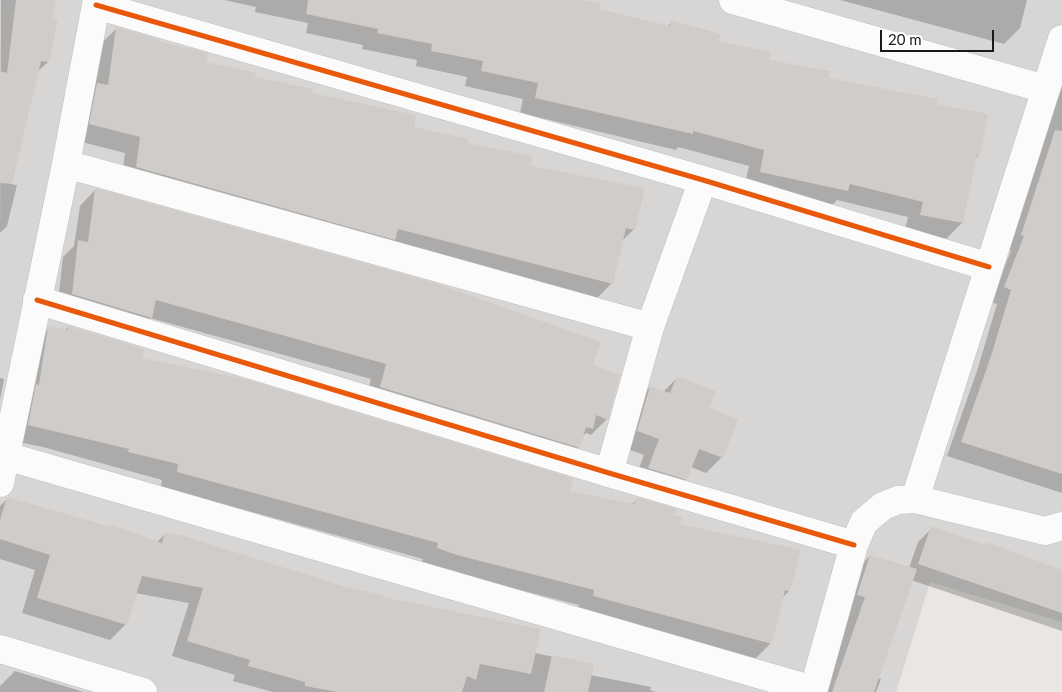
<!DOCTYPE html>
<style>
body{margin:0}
#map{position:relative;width:1062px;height:692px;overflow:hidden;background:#e9e6e3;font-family:Lato,sans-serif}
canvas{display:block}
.scale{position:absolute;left:880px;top:30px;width:114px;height:22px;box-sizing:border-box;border:2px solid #1a1a1a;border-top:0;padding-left:6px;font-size:15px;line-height:18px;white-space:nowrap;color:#1a1a1a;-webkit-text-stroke:4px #fff;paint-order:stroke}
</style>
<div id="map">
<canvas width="1062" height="692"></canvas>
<div class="scale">20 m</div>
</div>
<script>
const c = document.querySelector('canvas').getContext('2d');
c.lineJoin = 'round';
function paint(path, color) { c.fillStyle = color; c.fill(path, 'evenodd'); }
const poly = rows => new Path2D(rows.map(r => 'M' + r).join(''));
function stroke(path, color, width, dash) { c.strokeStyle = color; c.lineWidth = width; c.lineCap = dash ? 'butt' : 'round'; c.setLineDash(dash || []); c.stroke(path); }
paint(poly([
 [0,0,1062,0,1062,622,930,582,896,692,0,692]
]), '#d8d6d4');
paint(poly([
 [1,0,55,0,50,20,57,21,48,62,37,72,11,184,17,185,7,226,0,233],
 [224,0,577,0,598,10,667,27,672,22,718,42,768,60,827,79,936,105,979,155,974,160,962,223,946,239,905,230,908,217,837,200,831,207,744,188,749,166,678,147,676,150,520,113,523,99,465,86,467,77,416,66,417,60,362,49,363,45,306,33,308,23,255,12,256,7],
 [840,0,1027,0,1020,28,1004,44],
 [116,29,204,63,467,144,529,167,634,229,622,241,612,283,596,299,121,183,125,153,74,140,82,100,95,87,100,45],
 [1062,71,1062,493,947,456,977,371,997,304,990,302,1011,251,1008,250],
 [95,190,591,366,607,419,591,435,586,433,581,438,579,447,563,463,365,403,371,379,150,318,135,334,57,310,63,257,74,246,80,206],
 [68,327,141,359,569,492,631,505,637,499,673,516,679,524,789,591,782,598,770,644,755,659,577,612,579,605,441,570,421,564,423,559,161,487,162,480,43,447,13,441,33,344,49,328,65,331],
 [0,378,4,379,0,400],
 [677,378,708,409,722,457,706,473,691,467,686,479,670,495,633,484,644,455,622,447,634,403,650,387,663,392],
 [7,499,156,543,165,534,381,598,535,653,592,665,590,675,651,687,650,690,656,692,273,692,233,681,235,675,172,656,189,603,135,593,125,625,110,640,22,613,35,570,0,559,0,506],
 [932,528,1062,571,1062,631,911,580,878,678,881,679,876,692,823,692,850,613,842,611,854,572,870,556,909,568,918,542],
 [15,671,84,692,0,692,0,686]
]), '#0003');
paint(poly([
 [16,0,56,0,52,19,58,20,49,62,41,61,12,184,0,183,0,71,7,73],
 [308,0,583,0,601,4,600,9,670,26,671,20,721,34,719,41,771,52,769,60,830,71,829,78,938,99,937,104,988,114,980,156,977,155,963,223,920,215,923,202,850,184,848,191,760,172,764,150,693,131,693,134,535,98,538,83,481,71,483,61,431,51,432,44,377,33,378,29,306,14],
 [116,27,159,39,158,41,208,53,206,62,256,73,255,77,313,89,312,93,416,115,414,127,469,139,468,143,533,156,531,166,645,188,635,230,626,228,613,284,398,229,395,240,136,167,140,137,89,124,97,83,108,85],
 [1055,130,1062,131,1062,474,961,442,991,356,1011,290,1004,287,1024,236,1021,235],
 [95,188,435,283,601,342,593,365,620,375,608,420,596,415,593,429,586,427,580,448,380,387,386,364,156,300,152,318,72,294,78,240,88,242],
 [48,326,68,330,68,326,144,349,142,358,248,380,573,478,570,491,634,504,637,497,677,509,674,515,682,517,680,524,801,550,790,592,785,590,772,644,593,596,594,590,457,555,437,548,438,543,177,472,178,464,128,452,129,449,28,425,36,384,39,385],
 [677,376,716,391,710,408,738,419,723,458,699,449,687,480,648,468,659,439,637,431,650,386,670,393],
 [7,497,111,527,112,525,162,543,165,532,184,536,346,587,383,595,383,597,541,629,531,674,480,664,476,680,467,676,462,692,337,692,305,686,305,682,248,666,250,660,187,641,203,588,142,576,127,625,37,598,50,555,0,539,0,520],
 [931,526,985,545,986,542,1062,570,1062,613,918,564],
 [870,555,917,569,874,692,832,692,865,597,857,595],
 [552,655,594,664,588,692,544,692]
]), '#d0ccca');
const street = poly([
 [733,0,1045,89],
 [96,5,703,180,989,267],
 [66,164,650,327],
 [37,300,609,473,854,545],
 [6,456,813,690],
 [609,473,650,327,703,180],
 [0,483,66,164,97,0],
 [915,499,1062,39],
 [0,649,143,692],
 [813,692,854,545,864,522,883,506,898,500,915,499,1045,531,1062,526]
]);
stroke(street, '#c1c0bf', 29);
stroke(street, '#fcfbfb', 28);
stroke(poly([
 [96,5,703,180,989,267],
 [37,300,609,473,854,545]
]), '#e8590c', 5);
</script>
